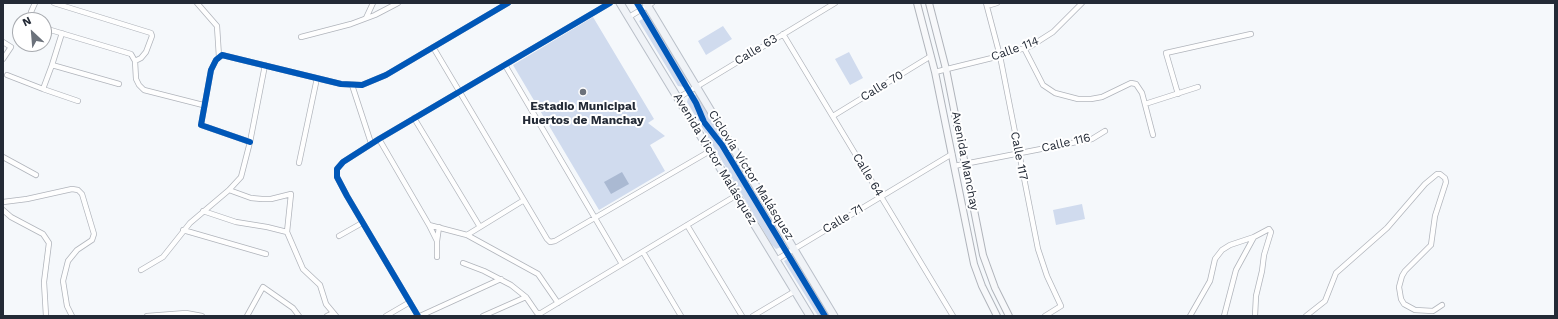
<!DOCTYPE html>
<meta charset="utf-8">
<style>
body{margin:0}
#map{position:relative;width:1558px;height:319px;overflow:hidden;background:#f5f8fb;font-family:"Work Sans",sans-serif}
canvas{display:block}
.frame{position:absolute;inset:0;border:4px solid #232a36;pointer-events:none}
.north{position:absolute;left:12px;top:12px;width:40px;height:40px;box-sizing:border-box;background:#fff;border:1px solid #a7aaaf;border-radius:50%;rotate:334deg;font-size:11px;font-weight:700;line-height:16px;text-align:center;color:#232a36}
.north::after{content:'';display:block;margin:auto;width:14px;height:18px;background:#6c727b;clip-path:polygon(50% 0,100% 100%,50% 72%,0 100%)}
</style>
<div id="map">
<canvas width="1558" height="319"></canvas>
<div class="frame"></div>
<div class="north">N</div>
</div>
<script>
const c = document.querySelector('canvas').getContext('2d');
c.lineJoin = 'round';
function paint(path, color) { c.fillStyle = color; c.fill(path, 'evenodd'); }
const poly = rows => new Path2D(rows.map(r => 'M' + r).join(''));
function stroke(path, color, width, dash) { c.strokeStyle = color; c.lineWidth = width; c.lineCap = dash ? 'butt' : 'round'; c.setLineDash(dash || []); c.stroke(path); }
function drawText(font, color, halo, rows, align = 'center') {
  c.font = font + ' "Work Sans",sans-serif'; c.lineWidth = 4; c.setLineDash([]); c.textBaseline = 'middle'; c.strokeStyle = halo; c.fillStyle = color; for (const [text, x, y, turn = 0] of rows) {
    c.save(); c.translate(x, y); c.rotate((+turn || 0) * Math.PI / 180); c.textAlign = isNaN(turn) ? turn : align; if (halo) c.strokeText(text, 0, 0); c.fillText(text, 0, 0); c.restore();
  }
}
paint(poly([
 [649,15,688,79,687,85,684,87,678,86,639,21],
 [593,17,654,119,648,123,665,136,650,145,665,171,599,210,513,65],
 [723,26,732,39,706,55,698,41],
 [849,52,863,78,850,85,835,59],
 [694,95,698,95,783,240,784,243,781,247,776,249,772,245,687,102,688,98],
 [1082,204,1085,219,1056,225,1053,210],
 [793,255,830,316,818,316,784,261]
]), '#d0dbee');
paint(poly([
 [622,172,629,184,611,194,604,182]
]), '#aab9d2');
const street = poly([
 [54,3,151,33,152,36,146,52,141,58,135,61],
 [197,3,217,26,219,57],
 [986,3,1000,56,1038,249,1047,276,1061,306,1045,316],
 [987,6,997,3],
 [629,17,652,3],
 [366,18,373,3],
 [31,20,31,12,35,3],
 [44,28,131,54,135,61,136,79,139,85,144,90,203,105],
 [62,33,52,65,119,84],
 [783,34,953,316],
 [301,37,351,24,375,15,398,3],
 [3,42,11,47,3,59],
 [433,47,547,239,550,242,555,241,710,151],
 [1024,48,1043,85,1055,93,1078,99,1091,99,1102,97,1131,83,1136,84,1142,93,1153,135],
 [52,65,43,89,78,101],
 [505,65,622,264],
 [935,72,1000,56,1031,46,1053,32,1082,3],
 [7,75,43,89],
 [352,85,371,143],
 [1178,94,1166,53,1251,34],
 [678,98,835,3],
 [1145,104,1198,87],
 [833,116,931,56],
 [414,118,480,227],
 [379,139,429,225,467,235,538,274,558,303],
 [250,142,201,125,211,70,216,60,222,55,341,84,362,85,386,75,508,3],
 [3,157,36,175],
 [299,163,317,78],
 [954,166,1092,139,1105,131],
 [229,190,251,198,262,199,271,199,291,194,287,232,303,269,320,285,326,304,336,316],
 [3,202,27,199,72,189,78,190,82,194,94,234,92,240,77,250,68,261,63,281,67,306,72,316],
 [3,210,11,217,43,234,49,243,44,282,46,316],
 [203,211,236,222,267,227,287,232],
 [429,225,437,241,437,257],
 [687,225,742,316],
 [183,230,266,254],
 [467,235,524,200],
 [339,236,362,223],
 [437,241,439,227],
 [643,252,681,316],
 [776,260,952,154],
 [463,263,484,271,511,285,526,297,537,313,541,313,737,195],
 [141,270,163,257,190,223,229,190,241,177,250,142,265,65],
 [147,316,186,313,202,316],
 [247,316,263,287,293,308,299,316],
 [327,316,333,313],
 [386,316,410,302],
 [418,316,347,196,337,177,337,169,343,162,379,139,610,3],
 [420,316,501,279],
 [483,316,526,297],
 [753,316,795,291],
 [1190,316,1210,281,1215,259,1222,250,1230,245,1254,237,1269,229,1271,232,1264,255,1262,271,1256,296,1255,316],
 [1224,316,1236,270,1254,237],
 [1306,316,1325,301,1336,273,1387,228,1425,184,1437,174,1440,174,1445,178,1446,182,1435,216,1431,245,1405,271,1402,276,1399,287,1401,299,1404,304,1415,310,1433,311,1442,305]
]);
const secondary = poly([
 [917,3,935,72,974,264,982,286,997,316],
 [929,3,946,69,983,255,995,288,1009,316]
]);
const primary = poly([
 [620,3,810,316],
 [646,3,834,316]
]);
stroke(street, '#b0b4bb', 6);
stroke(secondary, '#b0b4bb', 8);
stroke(primary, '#b9bfc8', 9);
stroke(street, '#fefefe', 4.5);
stroke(secondary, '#f7f8fa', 6);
stroke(primary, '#f0f3f7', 7);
stroke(poly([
 [637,3,696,103,704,122,722,145,825,316],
 [250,142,201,125,211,70,216,60,222,55,341,84,362,85,386,75,508,3],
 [418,316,347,196,337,177,337,169,343,162,379,139,610,3]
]), '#0057b8', 6);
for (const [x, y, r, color] of [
 [583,92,4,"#6c727b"]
]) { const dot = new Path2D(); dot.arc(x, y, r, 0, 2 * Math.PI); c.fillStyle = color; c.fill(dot); stroke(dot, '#fff', 1.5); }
drawText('12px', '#232a36', '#fff', [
 ["Calle 114",1015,49,-20],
 ["Calle 63",756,50,-31],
 ["Calle 70",882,86,-31],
 ["Calle 116",1066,143,-13],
 ["Calle 117",1019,156,79],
 ["Avenida Victor Malásquez",715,159,59],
 ["Avenida Manchay",965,161,79],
 ["Ciclovía Víctor Malásquez",751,175,58],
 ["Calle 64",868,175,59],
 ["Calle 71",843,219,-31]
]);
drawText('bold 12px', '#232a36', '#fff', [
 ["Estadio Municipal",583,106],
 ["Huertos de Manchay",583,120]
]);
</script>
